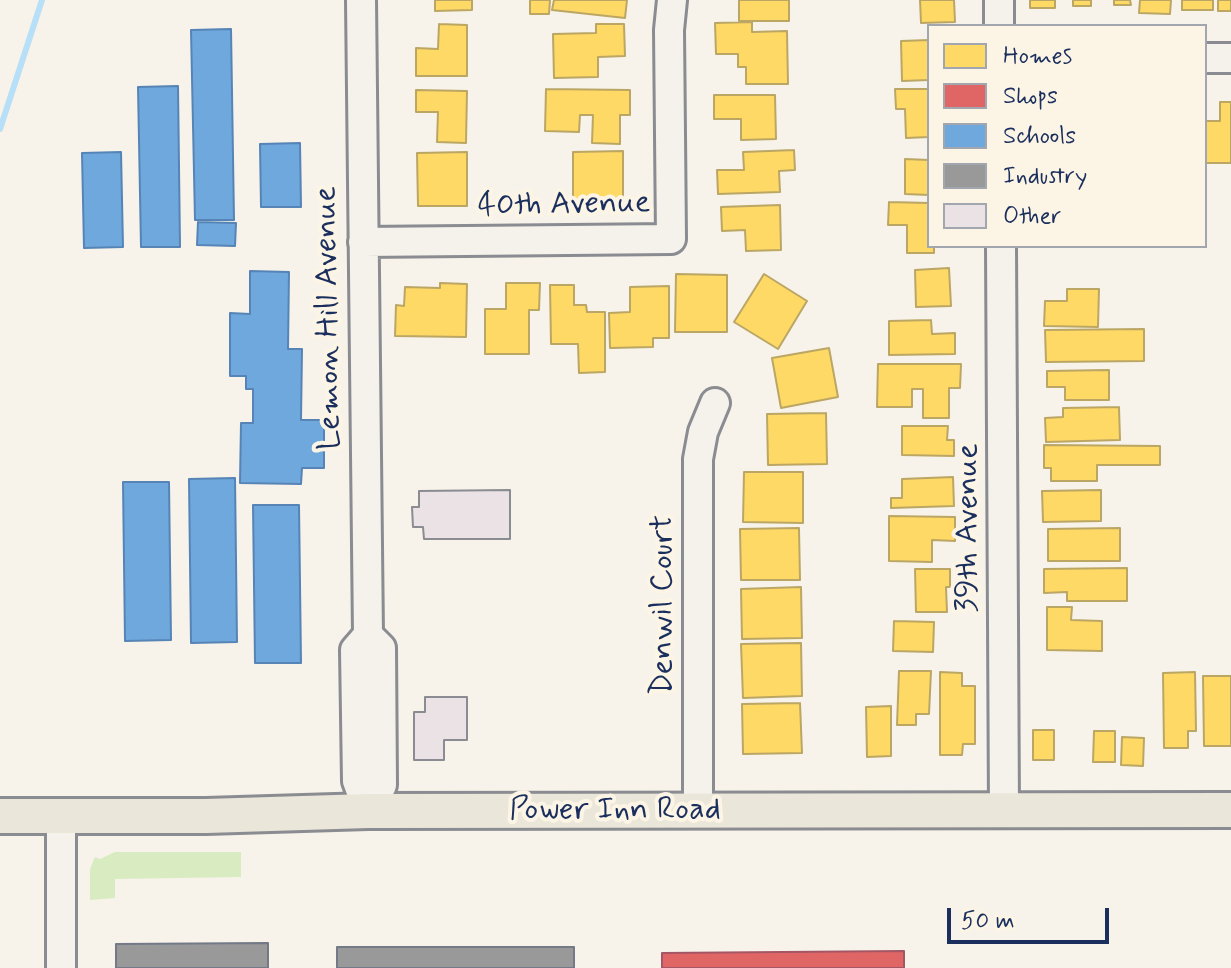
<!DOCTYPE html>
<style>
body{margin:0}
#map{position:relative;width:1231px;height:968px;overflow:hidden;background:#f7f3ea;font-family:Mynerve,sans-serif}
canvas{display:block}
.legend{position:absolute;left:927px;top:24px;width:280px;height:224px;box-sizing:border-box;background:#fcf5e5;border:2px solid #a2a6af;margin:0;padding:10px 14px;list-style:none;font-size:24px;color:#1b2f5e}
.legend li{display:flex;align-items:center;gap:16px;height:40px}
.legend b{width:40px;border:2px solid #a2a6af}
.scale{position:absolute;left:947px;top:908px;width:162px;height:36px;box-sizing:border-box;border:4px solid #1b2f5e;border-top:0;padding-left:10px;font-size:24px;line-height:28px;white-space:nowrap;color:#1b2f5e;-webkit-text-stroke:6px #fcf5e5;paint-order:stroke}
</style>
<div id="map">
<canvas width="1231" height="968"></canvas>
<ul class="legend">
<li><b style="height:22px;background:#ffd966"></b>Homes</li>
<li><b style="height:22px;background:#e06666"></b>Shops</li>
<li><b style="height:22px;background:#6fa8dc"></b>Schools</li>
<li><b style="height:22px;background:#999"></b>Industry</li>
<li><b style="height:22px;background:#ebe2e6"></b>Other</li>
</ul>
<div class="scale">50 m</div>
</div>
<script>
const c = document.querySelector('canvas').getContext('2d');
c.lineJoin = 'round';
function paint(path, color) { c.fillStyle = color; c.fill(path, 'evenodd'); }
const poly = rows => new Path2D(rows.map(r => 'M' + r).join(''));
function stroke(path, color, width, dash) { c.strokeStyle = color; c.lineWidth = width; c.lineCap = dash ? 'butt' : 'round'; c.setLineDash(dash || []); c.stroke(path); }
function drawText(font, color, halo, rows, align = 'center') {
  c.font = font + ' Mynerve,sans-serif'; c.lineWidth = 8; c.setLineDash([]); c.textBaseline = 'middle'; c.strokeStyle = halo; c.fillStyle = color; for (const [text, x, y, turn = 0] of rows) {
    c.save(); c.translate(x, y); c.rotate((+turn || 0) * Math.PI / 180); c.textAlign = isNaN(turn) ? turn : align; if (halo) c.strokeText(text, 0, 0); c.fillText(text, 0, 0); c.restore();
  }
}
paint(poly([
 [115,852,241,852,241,877,115,879,115,898,90,900,90,869,94,859,95,857,100,859]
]), '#d9ebc0');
const homes = poly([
 [435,0,472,0,472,10,435,11,435,0],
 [530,0,550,0,549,14,530,14,530,0],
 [554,0,627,0,625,18,552,10,554,0],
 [739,0,789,0,789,21,739,21,739,0],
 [920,0,954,0,955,22,921,23,920,0],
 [1030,0,1055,0,1055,8,1030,8,1030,0],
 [1073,0,1091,0,1091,6,1073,6,1073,0],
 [1114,0,1130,0,1131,5,1114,5,1114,0],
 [1140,0,1171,0,1170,14,1139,13,1140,0],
 [1182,0,1213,0,1213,10,1182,10,1182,0],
 [1218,0,1231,0,1231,11,1218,11,1218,0],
 [752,22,752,32,787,31,788,84,746,84,746,67,738,67,738,54,716,54,715,23,752,22],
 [439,24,467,25,467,76,416,76,416,48,438,49,439,24],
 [596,24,624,24,625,56,598,57,598,77,554,78,553,34,596,33,596,24],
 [929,40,929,80,902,81,901,41,929,40],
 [546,89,630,90,630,115,620,115,620,144,592,143,593,115,580,115,579,132,545,131,546,89],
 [895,89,929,89,929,137,906,138,905,109,896,109,895,89],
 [416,90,467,91,466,143,437,142,438,112,416,112,416,90],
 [714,95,775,95,776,139,741,140,741,119,714,119,714,95],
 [1220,102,1231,102,1231,163,1205,163,1205,121,1220,121,1220,102],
 [794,150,795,170,779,171,780,192,718,194,717,170,744,170,743,152,794,150],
 [623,151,623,206,573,206,573,152,623,151],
 [467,152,467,206,418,206,417,153,467,152],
 [905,159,929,160,929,195,905,194,905,159],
 [889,202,929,203,929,246,934,246,934,253,907,253,907,225,888,225,889,202],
 [780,205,781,250,746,251,745,230,722,231,721,207,780,205],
 [949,268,951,306,916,307,915,270,949,268],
 [676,274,727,275,727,332,675,332,676,274],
 [764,274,807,301,778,349,734,322,764,274],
 [440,283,467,284,466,337,395,336,396,305,404,306,405,287,440,288,440,283],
 [506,283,540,283,539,310,529,310,529,354,485,354,485,309,506,309,506,283],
 [550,285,574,285,574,305,586,305,587,312,605,312,605,372,579,373,578,344,551,344,550,285],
 [669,286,669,338,653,338,653,347,610,348,609,313,630,312,630,287,669,286],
 [1067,289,1099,289,1098,327,1044,326,1045,301,1067,301,1067,289],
 [931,320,932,334,955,333,955,354,889,355,889,321,931,320],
 [1144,329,1144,361,1046,362,1045,330,1144,329],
 [829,348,838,397,781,408,772,358,829,348],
 [878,364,961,364,960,388,949,388,949,418,923,418,923,389,912,389,912,407,877,407,878,364],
 [1109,370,1109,400,1065,400,1065,387,1047,387,1047,371,1109,370],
 [1119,407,1120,440,1046,442,1045,418,1063,417,1063,408,1119,407],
 [826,413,827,464,768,465,767,414,826,413],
 [902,426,948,426,947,440,954,440,954,456,902,455,902,426],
 [1044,445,1160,446,1160,465,1097,465,1097,481,1051,481,1051,468,1044,468,1044,445],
 [744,472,803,472,803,523,743,522,744,472],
 [953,477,954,506,891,508,891,498,902,498,902,479,953,477],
 [1101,490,1101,521,1043,522,1042,491,1101,490],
 [889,516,955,517,955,541,932,540,932,562,889,561,889,516],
 [799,528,800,580,741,580,740,529,799,528],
 [1120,528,1120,561,1048,561,1048,529,1120,528],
 [1127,568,1127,601,1067,601,1067,592,1044,593,1044,569,1127,568],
 [915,569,950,569,950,587,946,587,947,612,916,612,915,569],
 [801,587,802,638,742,639,741,589,801,587],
 [1047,607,1072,607,1071,620,1102,621,1102,651,1047,650,1047,607],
 [894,621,934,622,933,652,893,651,894,621],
 [801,643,802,696,743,698,741,644,801,643],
 [899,671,931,671,929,714,916,714,916,725,897,725,899,671],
 [940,672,962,673,962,686,975,686,975,744,963,744,962,755,940,755,940,672],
 [1195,672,1196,731,1188,731,1188,748,1164,748,1163,673,1195,672],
 [1203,676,1231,676,1231,746,1204,746,1203,676],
 [800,703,802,753,743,754,742,704,800,703],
 [891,706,891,756,867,757,866,707,891,706],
 [1033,730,1054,730,1054,760,1033,760,1033,730],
 [1094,731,1115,731,1115,762,1093,762,1094,731],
 [1122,737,1144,738,1143,766,1121,765,1122,737]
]);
paint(homes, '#ffd966');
stroke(homes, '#bba664', 2);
const shops = poly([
 [904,951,904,968,662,968,662,953,904,951]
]);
paint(shops, '#e06666');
stroke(shops, '#a55664', 2);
const schools = poly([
 [231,29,234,220,195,220,191,30,231,29],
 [178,86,180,247,141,247,138,87,178,86],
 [300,143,301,207,261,207,260,144,300,143],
 [121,152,123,247,84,248,82,153,121,152],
 [198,222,236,223,235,246,197,245,198,222],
 [250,271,289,272,288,349,302,349,301,420,324,420,324,468,302,468,301,484,240,483,241,423,253,423,253,389,246,389,246,376,230,376,230,313,250,314,250,271],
 [235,478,237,642,191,643,189,479,235,478],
 [123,482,169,482,171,640,125,641,123,482],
 [253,505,299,505,301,663,255,663,253,505]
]);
paint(schools, '#6fa8dc');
stroke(schools, '#5684b6', 2);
const industry = poly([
 [268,943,268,968,116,968,116,944,268,943],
 [337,947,574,947,574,968,337,968,337,947]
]);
paint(industry, '#999');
stroke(industry, '#737987', 2);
stroke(poly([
 [0,129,42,0]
]), '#b7dff7', 6);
const building = poly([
 [510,490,510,539,424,539,423,527,413,527,412,507,419,507,419,491,510,490],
 [425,697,467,697,467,740,444,740,444,760,414,760,414,712,425,712,425,697]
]);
paint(building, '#ebe2e6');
stroke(building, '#8a8c91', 2);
const minor = poly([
 [361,0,368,635,355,650,357,781,368,811],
 [999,0,999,26],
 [1205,58,1231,58],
 [363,242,671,239,669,30,672,0],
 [1001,246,1004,810],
 [368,635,381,648,382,785,368,811],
 [698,811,698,459,703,432,715,403],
 [61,816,61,968]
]);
const major = poly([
 [0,816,206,816,368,811,1231,810]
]);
stroke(minor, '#8a8c91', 34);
stroke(major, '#8a8c91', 40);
stroke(minor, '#f5f2ec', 28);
stroke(major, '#ebe6da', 34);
drawText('32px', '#1b2f5e', '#fcf5e5', [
 ["40th Avenue",564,206,-1],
 ["Lemon Hill Avenue",330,318,-91],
 ["39th Avenue",969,528,-90],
 ["Denwil Court",664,605,-90],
 ["Power Inn Road",615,811]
]);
</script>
